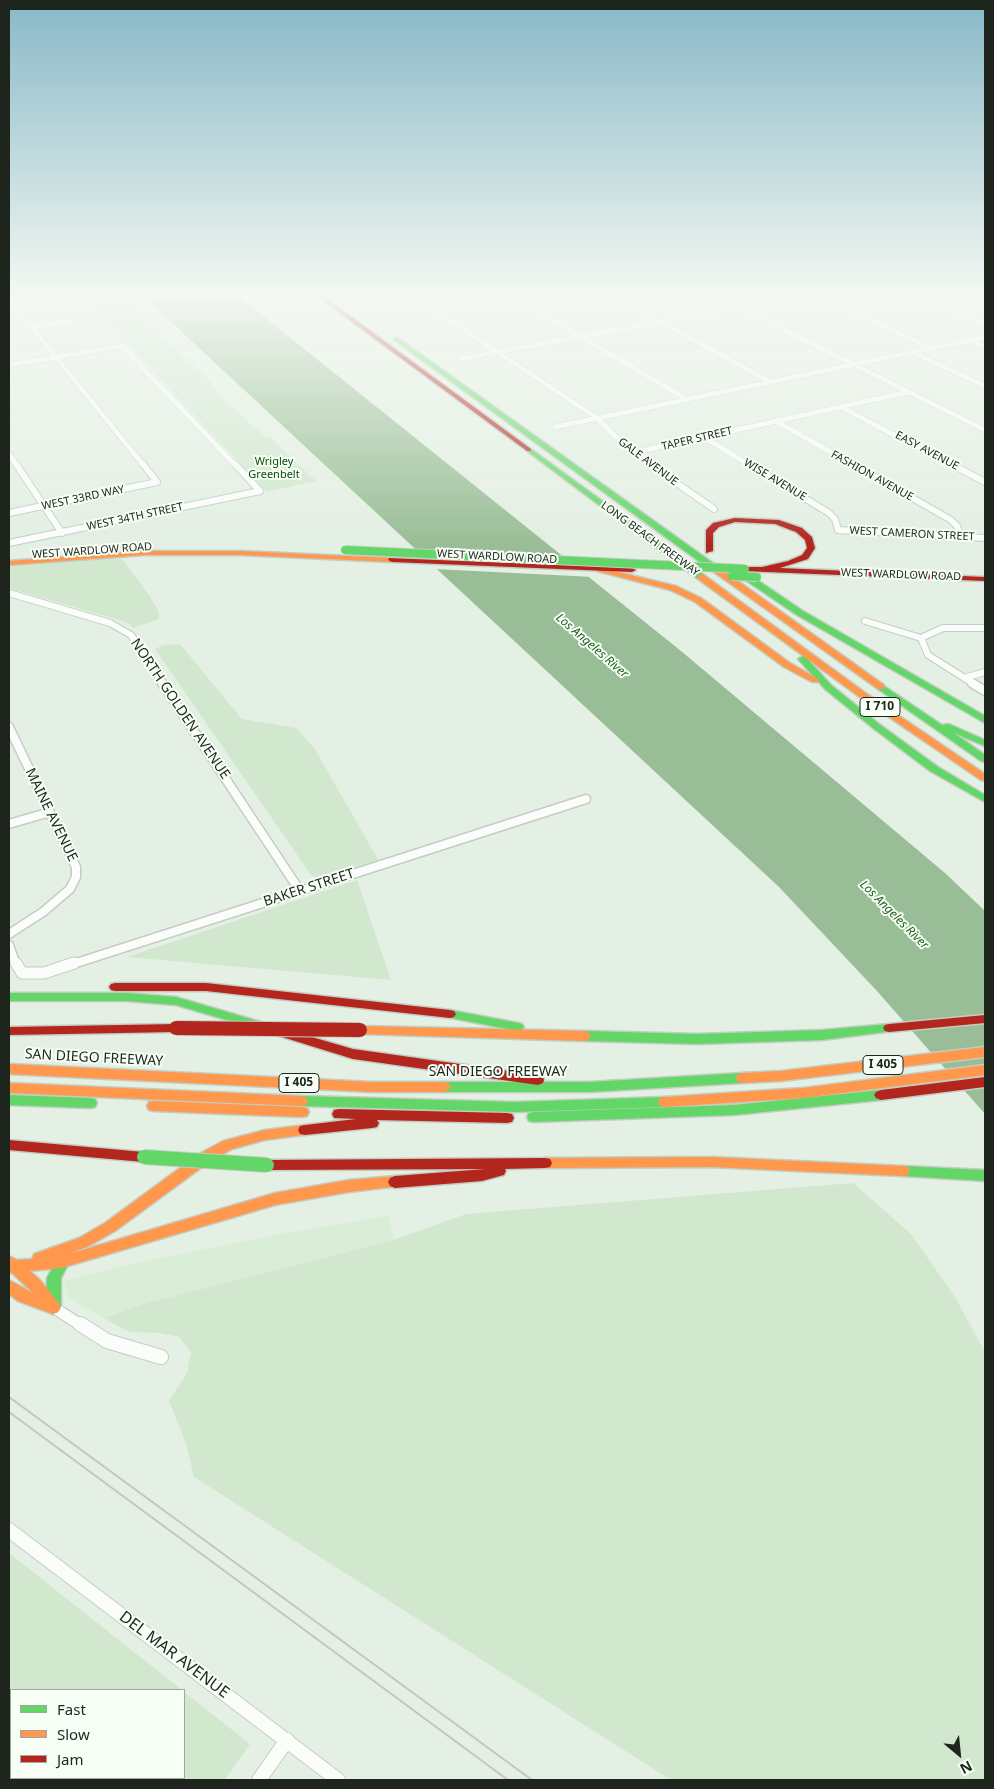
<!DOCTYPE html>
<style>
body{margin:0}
#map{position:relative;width:994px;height:1789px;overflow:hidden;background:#e4f0e3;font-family:"Noto Sans",sans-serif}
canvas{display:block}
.frame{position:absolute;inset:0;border:10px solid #1d251d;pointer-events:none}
.legend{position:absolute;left:10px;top:1689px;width:175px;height:90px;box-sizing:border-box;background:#f6fef5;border:1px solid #9fa79f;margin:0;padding:6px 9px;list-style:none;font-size:15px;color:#1d251d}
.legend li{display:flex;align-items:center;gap:10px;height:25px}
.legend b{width:25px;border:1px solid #9fa79f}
.north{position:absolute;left:934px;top:1729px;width:50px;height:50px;-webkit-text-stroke:4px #f6fef5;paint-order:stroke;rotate:152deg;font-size:14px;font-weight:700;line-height:20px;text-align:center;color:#1d251d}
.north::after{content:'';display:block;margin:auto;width:18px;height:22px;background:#1d251d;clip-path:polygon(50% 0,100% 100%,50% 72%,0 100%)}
</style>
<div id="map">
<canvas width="994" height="1789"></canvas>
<div class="frame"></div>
<ul class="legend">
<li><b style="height:6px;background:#63d668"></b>Fast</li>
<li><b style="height:6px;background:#ff974d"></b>Slow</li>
<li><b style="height:6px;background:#b3261e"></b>Jam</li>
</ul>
<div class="north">N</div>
</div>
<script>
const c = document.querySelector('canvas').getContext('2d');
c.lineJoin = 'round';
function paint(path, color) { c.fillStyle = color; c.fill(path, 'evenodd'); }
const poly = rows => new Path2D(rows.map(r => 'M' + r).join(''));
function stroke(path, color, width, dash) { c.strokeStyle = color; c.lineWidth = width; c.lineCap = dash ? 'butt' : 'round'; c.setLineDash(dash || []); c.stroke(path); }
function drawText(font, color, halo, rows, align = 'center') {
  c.font = font + ' "Noto Sans",sans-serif'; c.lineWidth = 4; c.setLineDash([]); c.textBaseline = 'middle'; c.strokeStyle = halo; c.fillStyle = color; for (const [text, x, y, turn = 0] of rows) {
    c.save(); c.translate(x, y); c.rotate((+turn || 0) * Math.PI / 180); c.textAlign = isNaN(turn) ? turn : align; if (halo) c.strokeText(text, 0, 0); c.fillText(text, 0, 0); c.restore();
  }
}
paint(poly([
 [388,1216,394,1240,147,1303,104,1318,70,1299,64,1281,135,1263,275,1235]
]), '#d9edd7');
paint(poly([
 [81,295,119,295,210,381,220,396,265,437,270,437,316,481,267,492],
 [97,559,122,559,149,595,159,612,159,619,133,628,129,623,9,588,9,567],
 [180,644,242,719,296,728,314,748,379,861,316,878,311,875,155,649,163,645],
 [357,880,391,980,127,957],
 [853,1183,911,1234,955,1297,985,1352,985,1780,671,1780,194,1477,186,1443,169,1401,187,1373,191,1352,179,1337,160,1333,129,1332,104,1318,147,1303,394,1240,466,1214],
 [9,1553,182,1690,11,1690,11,1778,184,1778,184,1692,250,1744,225,1780,9,1780]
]), '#d1e8cf');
paint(poly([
 [142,295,237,295,681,651,945,873,985,911,985,1114,877,991,779,887]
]), '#99bd96');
paint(poly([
 [413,549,568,556,594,577,434,569]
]), '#e4f0e3');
const streetFar4 = poly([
 [411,295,597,418,632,453,650,466],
 [511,295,686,399],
 [611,295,771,382],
 [715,295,985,430],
 [816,295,931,348],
 [916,295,985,324],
 [9,299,144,466],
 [9,301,46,295],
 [376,303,424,295],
 [19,311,58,305],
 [32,327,75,320],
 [969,340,985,347],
 [912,352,985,386],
 [460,359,804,295],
 [9,365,122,346,236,466],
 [841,407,953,466],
 [776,421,855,466],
 [555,427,985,337],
 [704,437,751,466],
 [632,453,908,392],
 [9,454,17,466]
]);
const streetFar3 = poly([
 [16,464,62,533],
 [235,464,260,491],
 [649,464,714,509],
 [749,464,829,513,835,519,838,530,985,538],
 [853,464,951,520,957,526,961,537],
 [951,464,985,482],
 [9,513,157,482,143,464],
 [9,543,260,491],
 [9,593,110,623,131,635,163,684],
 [865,621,921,638],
 [921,638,928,655,974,684],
 [921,638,943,628,985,628],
 [964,678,985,672]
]);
const streetFar2 = poly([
 [162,683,300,891],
 [972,683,985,691],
 [9,727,76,867,76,877,70,889,43,912,9,934],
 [9,824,50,812],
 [9,945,16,965],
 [70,965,586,799]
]);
const streetFar1 = poly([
 [16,963,22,973,44,973,74,963],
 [53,1307,82,1326]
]);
const street = poly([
 [80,1324,107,1341,161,1357],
 [9,1530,338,1780],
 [259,1780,287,1740]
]);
const fast = poly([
 [394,338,398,338,717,566,717,570,711,570,394,340,394,338],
 [527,449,531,449,704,575,704,579,698,579,527,451,527,449],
 [732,567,738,567,803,611,985,716,985,723,797,615,732,571,732,567],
 [803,656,806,657,831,685,879,724,938,767,985,795,985,802,930,771,873,728,825,689,798,659,803,656],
 [881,684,942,725,949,724,985,740,985,746,954,733,985,755,985,762,981,761,878,689,878,685,881,684],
 [9,993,127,993,176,997,261,1022,263,1025,261,1028,257,1029,176,1005,127,1001,9,1001,9,993],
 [450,1010,518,1023,522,1024,524,1027,522,1030,518,1031,446,1017,444,1014,446,1011,450,1010],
 [889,1024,893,1025,895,1028,893,1031,822,1040,697,1044,585,1041,581,1039,579,1036,581,1033,585,1031,697,1034,822,1030,889,1024],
 [742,1073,747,1075,748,1078,747,1081,742,1083,590,1092,444,1092,439,1090,437,1087,439,1084,444,1082,590,1082,742,1073],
 [881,1090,886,1092,888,1095,886,1098,881,1100,734,1115,534,1122,529,1121,527,1117,529,1113,534,1112,734,1105,881,1090],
 [9,1095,90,1098,95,1099,97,1103,95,1107,90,1108,9,1105,9,1095],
 [301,1096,515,1102,665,1097,670,1098,672,1102,670,1106,665,1107,515,1112,301,1106,296,1105,294,1101,296,1097,301,1096],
 [903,1166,985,1170,985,1181,903,1176,898,1175,896,1171,898,1167,903,1166],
 [66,1249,71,1251,73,1255,61,1278,61,1307,58,1312,53,1314,48,1312,45,1307,47,1278,61,1251,66,1249]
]);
const slow = poly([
 [144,551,240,551,392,558,396,560,392,562,240,555,144,555,9,565,9,561,144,551],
 [711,566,717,566,884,685,884,689,878,689,711,570,711,566],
 [597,567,676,586,701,598,790,663,820,680,818,682,812,682,784,667,695,602,670,590,597,571,597,567],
 [698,575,704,575,867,694,985,774,985,781,981,780,861,698,698,579,698,575],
 [360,1026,585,1031,589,1033,591,1036,589,1039,585,1041,360,1034,356,1033,354,1030,356,1027,360,1026],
 [985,1047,985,1057,781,1081,742,1083,737,1081,736,1078,737,1075,742,1073,781,1071,985,1047],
 [9,1064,372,1082,444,1082,449,1084,451,1087,449,1090,444,1092,372,1092,9,1074,9,1064],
 [985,1065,985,1075,803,1098,665,1107,660,1106,658,1102,660,1098,665,1097,803,1088,985,1065],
 [9,1083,301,1096,306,1097,308,1101,306,1105,301,1106,9,1093,9,1083],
 [154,1101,302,1107,307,1108,309,1112,307,1116,302,1117,154,1111,149,1110,147,1106,149,1102,154,1101],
 [305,1125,310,1126,312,1130,310,1134,265,1140,232,1149,209,1162,115,1231,89,1246,69,1254,275,1193,349,1180,395,1176,400,1178,402,1182,400,1186,349,1192,275,1205,61,1268,30,1271,40,1280,58,1302,61,1307,58,1312,53,1314,18,1301,9,1294,9,1280,33,1293,12,1273,9,1273,9,1256,17,1260,32,1259,34,1254,79,1238,105,1223,199,1154,223,1141,265,1130,305,1125],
 [711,1157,903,1166,908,1167,910,1171,908,1175,903,1176,711,1167,545,1168,540,1167,538,1163,540,1159,545,1158,711,1157]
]);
const jam = poly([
 [315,295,322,295,531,449,531,451,527,451,315,295],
 [735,518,779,520,802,528,812,537,815,548,808,559,780,568,985,577,985,581,742,571,742,567,762,567,788,561,802,555,807,548,805,540,796,532,775,524,735,522,719,527,713,533,713,551,706,553,706,530,713,523,735,518],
 [389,558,632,568,636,570,632,572,392,562,388,560,389,558],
 [115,983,206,983,450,1010,454,1011,456,1014,454,1017,450,1018,206,991,115,991,111,990,109,987,111,984,115,983],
 [985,1015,985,1023,889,1032,885,1031,883,1028,885,1025,889,1024,985,1015],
 [257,1021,353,1049,538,1075,543,1077,544,1080,543,1083,538,1085,353,1059,253,1028,251,1025,253,1022,257,1021],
 [176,1024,180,1025,182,1028,180,1031,176,1032,9,1035,9,1027,176,1024],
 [985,1077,985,1087,881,1100,876,1098,874,1095,876,1092,881,1090,985,1077],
 [339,1109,507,1113,512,1114,514,1118,512,1122,507,1123,377,1120,379,1123,377,1127,372,1128,305,1135,300,1134,298,1130,300,1126,305,1125,356,1119,334,1118,332,1114,334,1110,339,1109],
 [9,1140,144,1152,149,1153,151,1157,149,1161,144,1162,9,1150,9,1140],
 [545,1158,550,1159,552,1163,550,1167,545,1168,505,1169,506,1171,504,1175,482,1181,395,1188,390,1186,388,1182,390,1178,395,1176,485,1169,267,1170,262,1169,260,1165,262,1161,267,1160,545,1158]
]);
stroke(streetFar4, '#c4cdc3', 6);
stroke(streetFar3, '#c4cdc3', 8);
stroke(streetFar2, '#c4cdc3', 11);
stroke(streetFar1, '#c4cdc3', 13);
stroke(street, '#c4cdc3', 16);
stroke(fast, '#c4cdc3', 3);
stroke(slow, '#c4cdc3', 3);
stroke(jam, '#c4cdc3', 3);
stroke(streetFar4, '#fbfdfb', 5);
stroke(streetFar3, '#fbfdfb', 6);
stroke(streetFar2, '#fbfdfb', 8);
stroke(streetFar1, '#fbfdfb', 11);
stroke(street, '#fbfdfb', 14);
paint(fast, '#63d668');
paint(slow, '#ff974d');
paint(jam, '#b3261e');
stroke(poly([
 [9,1397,532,1780],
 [9,1412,508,1780]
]), '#c3c6c3', 2);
const fastBridgeFar1 = poly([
 [345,550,745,569],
 [732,576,757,577]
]);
const fastBridge = poly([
 [144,1157,267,1165]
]);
const jamBridge = poly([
 [176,1028,360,1030]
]);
stroke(fastBridgeFar1, '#c4cdc3', 10, []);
stroke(fastBridge, '#c4cdc3', 16, []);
stroke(jamBridge, '#c4cdc3', 16, []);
stroke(fastBridgeFar1, '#63d668', 8);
stroke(fastBridge, '#63d668', 14);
stroke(jamBridge, '#b3261e', 14);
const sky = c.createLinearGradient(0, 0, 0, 546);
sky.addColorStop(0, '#88b8c7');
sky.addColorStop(0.54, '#f3f8f2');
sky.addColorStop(1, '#f3f8f200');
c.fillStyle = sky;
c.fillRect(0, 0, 994, 546);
drawText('11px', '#1d251d', '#f6fef5', [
 ["TAPER STREET",697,439,-13],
 ["EASY AVENUE",927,451,28],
 ["GALE AVENUE",648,462,37],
 ["FASHION AVENUE",872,476,29],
 ["WISE AVENUE",775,480,31],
 ["WEST 33RD WAY",83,498,-12],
 ["WEST 34TH STREET",135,517,-12],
 ["WEST CAMERON STREET",912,534,3],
 ["LONG BEACH FREEWAY",650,539,36],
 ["WEST WARDLOW ROAD",92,551,-4],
 ["WEST WARDLOW ROAD",497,557,3],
 ["WEST WARDLOW ROAD",901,575,2]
]);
drawText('11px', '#094d07', '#f6fef5', [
 ["Wrigley",274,462],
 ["Greenbelt",274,475]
]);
drawText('italic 12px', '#22611f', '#f6fef5', [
 ["Los Angeles River",592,646,41],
 ["Los Angeles River",894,915,45]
]);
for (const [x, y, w] of [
 [880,707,40],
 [883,1065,40],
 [299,1083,40]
]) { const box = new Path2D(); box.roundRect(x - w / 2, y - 9.5, w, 19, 4); c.fillStyle = '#f6fef5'; c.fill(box); stroke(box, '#1d251d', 1); }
drawText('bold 12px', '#1d251d', null, [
 ["I 710",880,707],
 ["I 405",883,1065],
 ["I 405",299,1083]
]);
drawText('14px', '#1d251d', '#f6fef5', [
 ["NORTH GOLDEN AVENUE",180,709,56],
 ["MAINE AVENUE",51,815,64],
 ["BAKER STREET",309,888,-18],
 ["SAN DIEGO FREEWAY",94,1058,3],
 ["SAN DIEGO FREEWAY",498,1072]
]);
drawText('16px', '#1d251d', '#f6fef5', [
 ["DEL MAR AVENUE",174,1655,37]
]);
</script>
